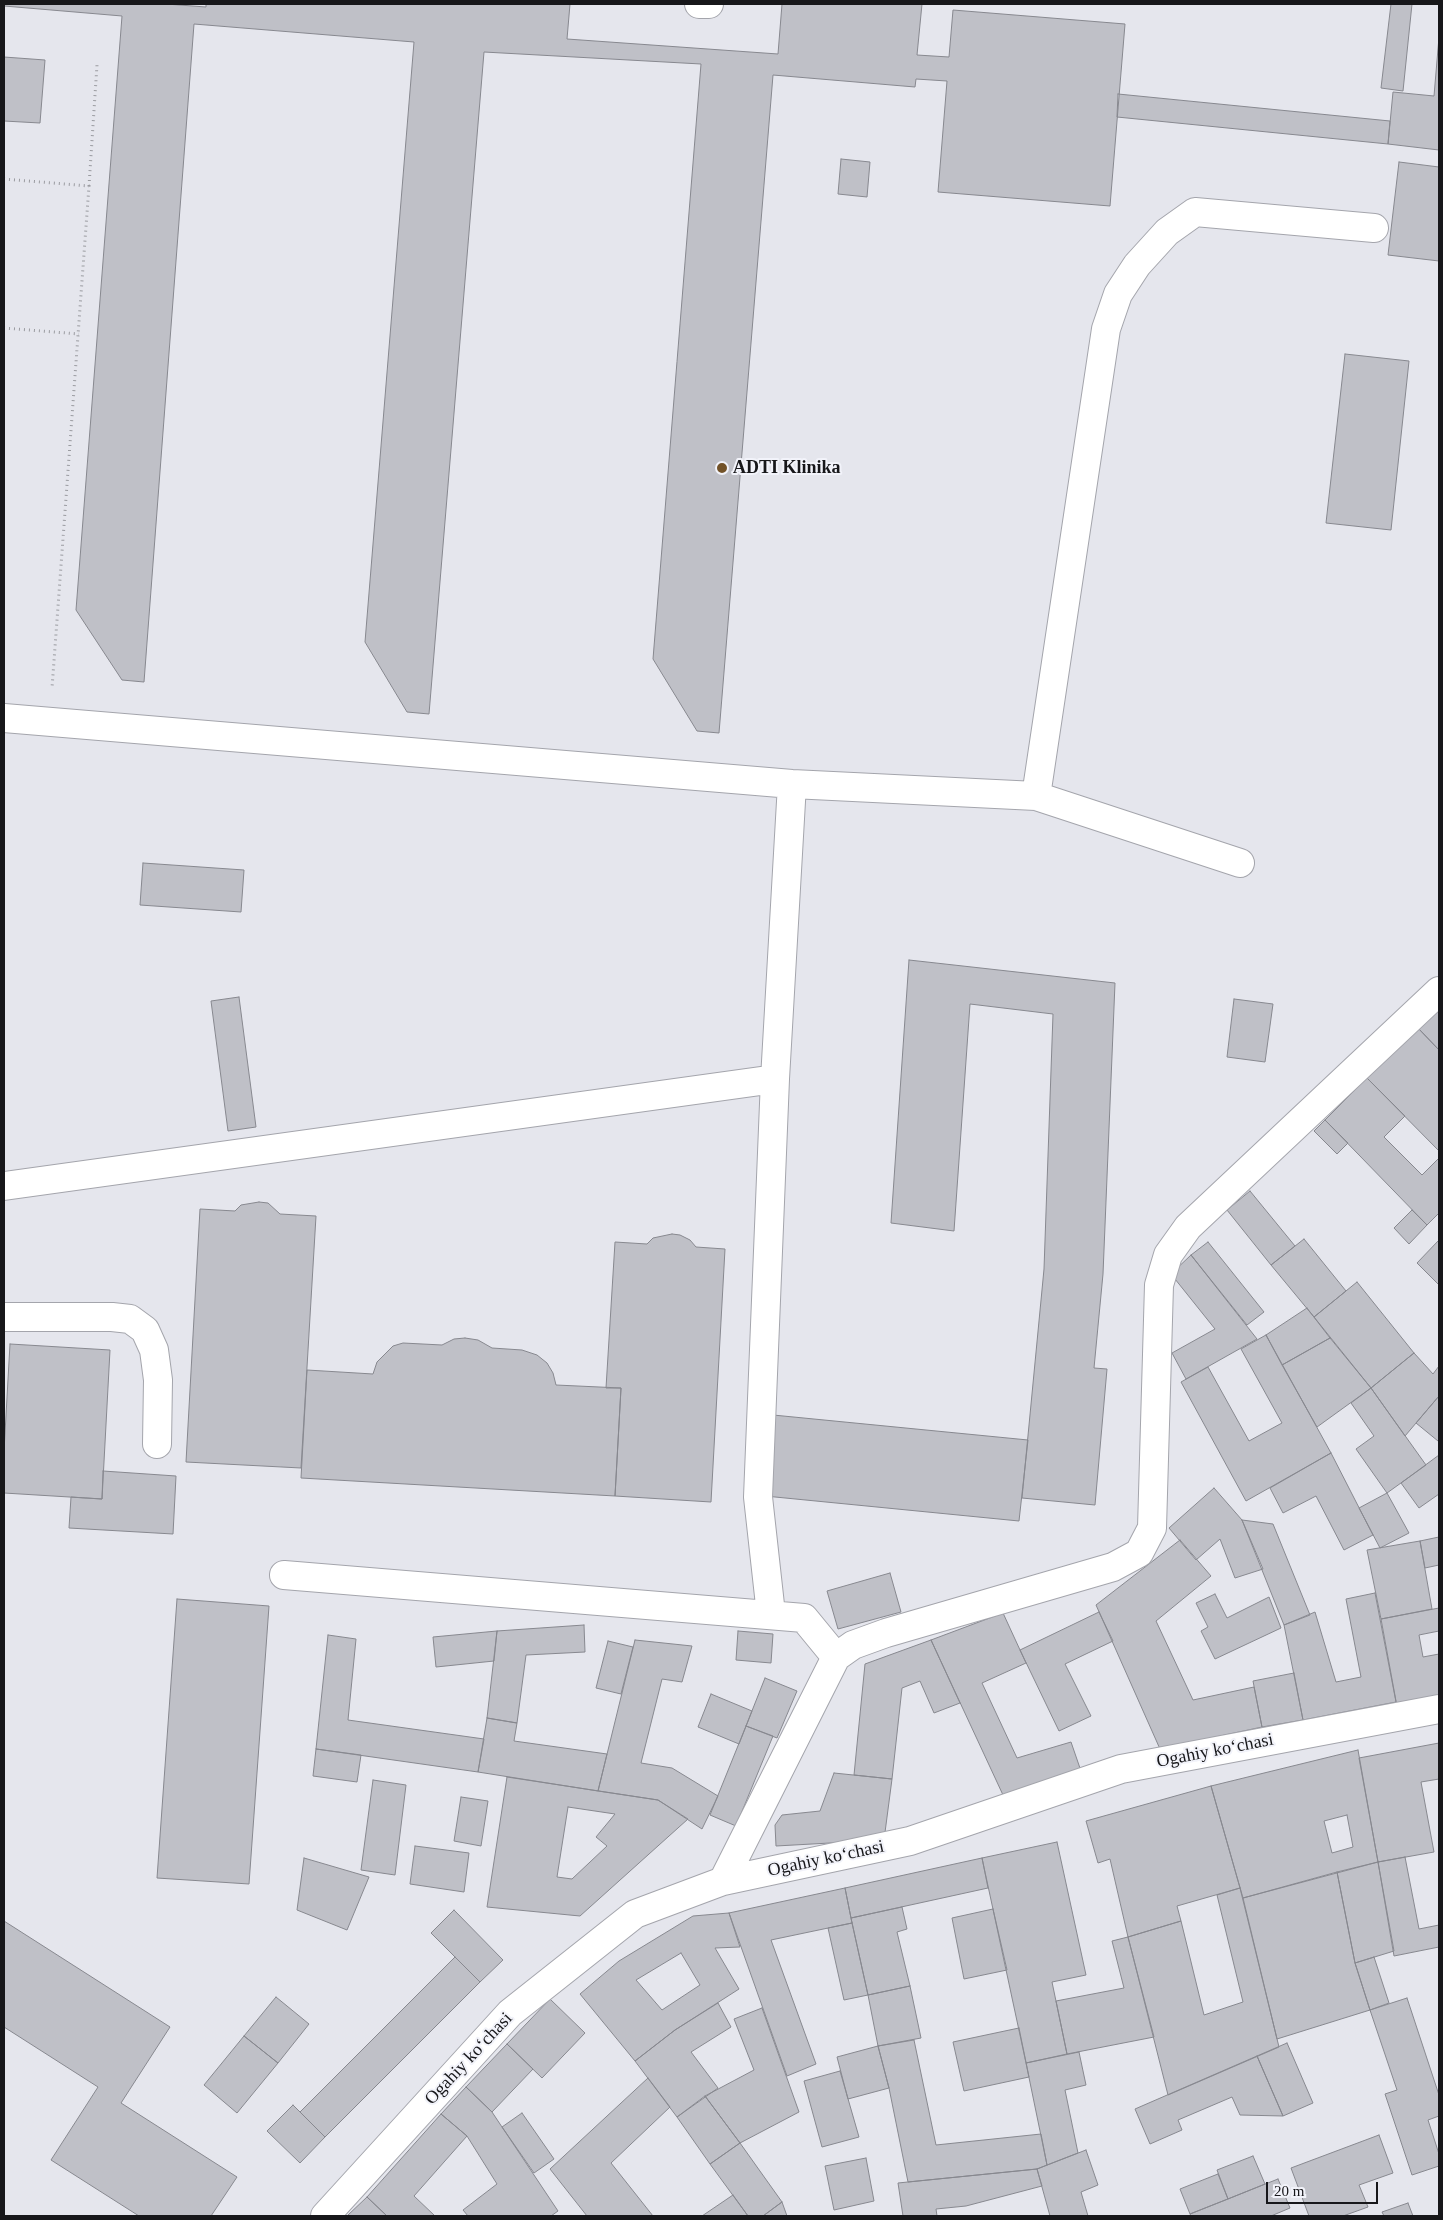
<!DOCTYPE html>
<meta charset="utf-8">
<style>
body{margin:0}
#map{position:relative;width:1443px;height:2220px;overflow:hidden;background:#e5e6ed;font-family:Georgia,serif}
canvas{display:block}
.frame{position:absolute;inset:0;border:5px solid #17171a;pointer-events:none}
.scale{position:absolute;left:1266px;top:2182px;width:112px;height:22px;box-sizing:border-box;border:2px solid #17171a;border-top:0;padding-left:6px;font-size:15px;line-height:18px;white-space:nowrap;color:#17171a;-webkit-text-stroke:4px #f2f3fa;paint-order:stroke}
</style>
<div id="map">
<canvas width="1443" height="2220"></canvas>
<div class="frame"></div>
<div class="scale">20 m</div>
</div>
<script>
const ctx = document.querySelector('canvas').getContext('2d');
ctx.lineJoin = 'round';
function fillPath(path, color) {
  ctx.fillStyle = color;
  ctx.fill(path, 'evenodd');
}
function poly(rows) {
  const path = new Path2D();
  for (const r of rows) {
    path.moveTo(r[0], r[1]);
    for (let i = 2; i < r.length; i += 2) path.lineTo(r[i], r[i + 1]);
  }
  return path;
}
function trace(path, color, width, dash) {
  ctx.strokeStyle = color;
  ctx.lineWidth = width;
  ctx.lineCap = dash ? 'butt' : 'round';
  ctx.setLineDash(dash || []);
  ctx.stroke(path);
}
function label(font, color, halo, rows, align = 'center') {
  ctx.font = font + ' Georgia,serif';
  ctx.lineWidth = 4;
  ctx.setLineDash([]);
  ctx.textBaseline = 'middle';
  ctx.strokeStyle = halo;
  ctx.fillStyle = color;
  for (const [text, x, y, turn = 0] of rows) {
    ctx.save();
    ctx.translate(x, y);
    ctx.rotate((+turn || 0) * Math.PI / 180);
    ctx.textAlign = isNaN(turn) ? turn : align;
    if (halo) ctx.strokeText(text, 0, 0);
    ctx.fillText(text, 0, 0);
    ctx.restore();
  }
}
const building = poly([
 [4,4,166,4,206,7,206,4,570,4,567,39,778,54,782,4,922,4,917,55,949,57,953,10,1125,24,1110,206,938,192,947,81,916,79,915,87,773,75,719,733,697,731,653,659,701,64,484,52,429,714,407,712,365,642,414,42,194,24,144,682,122,680,76,610,122,16,4,6,4,4],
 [1391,4,1412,4,1403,91,1381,88,1391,4],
 [1439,37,1439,150,1388,144,1393,92,1434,96,1439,37],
 [4,57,45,60,40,123,4,121,4,57],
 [1118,94,1390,121,1388,144,1117,117,1118,94],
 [841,159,870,162,867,197,838,194,841,159],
 [1399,162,1439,167,1439,261,1388,255,1399,162],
 [1345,354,1409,361,1391,530,1326,523,1345,354],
 [143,863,244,870,241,912,140,905,143,863],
 [909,960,1115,983,1103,1274,1094,1368,1107,1369,1095,1505,1022,1498,1044,1269,1053,1014,970,1004,954,1231,891,1223,909,960],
 [239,997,256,1127,228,1131,211,1001,239,997],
 [1234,999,1273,1004,1265,1062,1227,1057,1234,999],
 [1439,1007,1439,1050,1418,1028,1439,1007],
 [1418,1028,1439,1050,1439,1151,1367,1078,1418,1028],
 [1367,1078,1405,1116,1384,1137,1422,1175,1439,1158,1439,1213,1427,1225,1325,1120,1367,1078],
 [1325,1120,1348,1143,1337,1154,1314,1131,1325,1120],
 [1250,1191,1295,1246,1271,1265,1227,1210,1250,1191],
 [259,1202,268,1203,280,1214,316,1216,301,1468,186,1462,200,1209,235,1211,241,1205,259,1202],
 [1412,1210,1427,1225,1409,1244,1394,1228,1412,1210],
 [672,1234,680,1235,690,1240,696,1247,725,1249,711,1502,615,1496,621,1388,606,1388,615,1242,647,1244,653,1238,672,1234],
 [1304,1239,1346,1291,1314,1317,1271,1265,1304,1239],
 [1439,1240,1439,1285,1417,1263,1439,1240],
 [1208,1242,1264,1312,1247,1325,1191,1255,1208,1242],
 [1191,1255,1257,1339,1186,1379,1172,1353,1215,1329,1171,1274,1191,1255],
 [1357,1282,1414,1353,1371,1388,1314,1317,1357,1282],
 [1307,1308,1330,1338,1282,1365,1266,1335,1307,1308],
 [1266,1335,1331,1453,1246,1501,1181,1382,1208,1367,1249,1441,1282,1423,1241,1349,1266,1335],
 [465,1338,478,1340,492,1348,522,1350,537,1355,547,1363,553,1373,556,1385,621,1388,615,1496,301,1478,307,1370,373,1374,377,1362,393,1346,403,1343,442,1345,454,1339,465,1338],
 [1330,1338,1371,1388,1317,1427,1282,1365,1330,1338],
 [10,1344,110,1350,102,1499,4,1493,4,1451,10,1344],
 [1414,1353,1433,1374,1439,1366,1439,1396,1405,1436,1371,1388,1414,1353],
 [1371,1388,1426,1465,1387,1493,1356,1449,1374,1436,1351,1403,1371,1388],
 [1439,1396,1439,1440,1438,1441,1416,1423,1439,1396],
 [773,1415,1028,1440,1019,1521,765,1496,773,1415],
 [1331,1453,1373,1535,1344,1550,1316,1496,1283,1513,1270,1488,1331,1453],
 [1439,1455,1439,1494,1419,1508,1401,1483,1439,1455],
 [103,1471,176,1476,173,1534,69,1528,71,1497,102,1499,103,1471],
 [1214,1488,1242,1520,1263,1569,1235,1578,1220,1539,1196,1560,1169,1528,1214,1488],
 [1387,1493,1409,1533,1380,1548,1359,1508,1387,1493],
 [1242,1520,1273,1524,1310,1615,1284,1625,1242,1520],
 [1439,1537,1439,1565,1425,1568,1420,1541,1439,1537],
 [1180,1540,1211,1576,1156,1621,1193,1700,1254,1687,1262,1727,1160,1749,1096,1605,1180,1540],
 [1420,1541,1432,1609,1381,1619,1367,1550,1420,1541],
 [890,1573,901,1612,838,1629,827,1591,890,1573],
 [1375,1593,1396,1702,1303,1720,1284,1625,1315,1612,1336,1682,1361,1677,1346,1599,1375,1593],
 [1215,1594,1227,1618,1269,1597,1281,1628,1215,1659,1201,1631,1208,1627,1196,1603,1215,1594],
 [177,1599,269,1606,249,1884,157,1878,177,1599],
 [1439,1608,1439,1631,1419,1635,1423,1657,1439,1654,1439,1704,1398,1712,1381,1619,1439,1608],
 [1099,1612,1113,1641,1065,1664,1091,1716,1059,1731,1020,1650,1099,1612],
 [1003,1613,1026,1663,982,1683,1017,1758,1071,1742,1082,1774,1003,1795,931,1640,1003,1613],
 [584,1625,585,1652,526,1655,517,1723,487,1718,497,1631,584,1625],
 [497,1631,494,1661,436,1667,433,1637,497,1631],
 [738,1631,773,1634,771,1663,736,1660,738,1631],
 [328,1635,356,1639,348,1720,484,1739,478,1772,316,1749,328,1635],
 [635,1640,692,1646,682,1682,662,1679,641,1763,672,1768,718,1796,702,1829,658,1800,598,1791,635,1640],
 [931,1640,960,1703,934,1713,920,1681,902,1688,892,1779,854,1775,865,1664,931,1640],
 [608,1641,633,1647,621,1694,596,1688,608,1641],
 [1294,1673,1303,1720,1262,1727,1253,1681,1294,1673],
 [765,1678,797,1691,777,1738,746,1726,765,1678],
 [711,1694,752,1711,739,1744,698,1727,711,1694],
 [487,1718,517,1723,514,1741,607,1754,598,1791,478,1772,487,1718],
 [746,1726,773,1736,736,1826,710,1815,746,1726],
 [1439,1743,1439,1779,1421,1782,1434,1852,1378,1862,1359,1758,1439,1743],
 [316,1749,361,1755,357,1782,313,1776,316,1749],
 [1358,1750,1378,1862,1243,1898,1211,1786,1358,1750],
 [1347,1815,1353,1847,1332,1853,1324,1821,1347,1815],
 [834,1773,892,1779,884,1840,776,1846,775,1825,782,1815,820,1811,834,1773],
 [507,1777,658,1800,688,1819,580,1916,487,1907,507,1777],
 [568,1807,615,1814,596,1837,607,1846,572,1879,557,1877,568,1807],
 [373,1780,406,1785,395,1875,361,1870,373,1780],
 [1211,1786,1240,1888,1177,1906,1181,1921,1128,1937,1110,1859,1098,1863,1086,1821,1211,1786],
 [461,1797,488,1801,481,1846,454,1841,461,1797],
 [1057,1842,1086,1975,1052,1982,1067,2054,1026,2063,982,1858,1057,1842],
 [415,1846,469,1853,464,1892,410,1884,415,1846],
 [1405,1857,1419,1929,1439,1925,1439,1947,1394,1956,1378,1862,1405,1857],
 [304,1858,369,1877,347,1930,297,1910,304,1858],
 [982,1858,988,1888,851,1918,845,1888,982,1858],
 [1378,1862,1394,1951,1355,1963,1337,1872,1378,1862],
 [1337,1872,1355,1963,1370,2010,1277,2039,1243,1898,1337,1872],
 [845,1888,852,1923,771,1940,816,2064,787,2076,729,1913,845,1888],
 [1240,1888,1279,2047,1168,2095,1128,1937,1181,1921,1204,2015,1243,2002,1217,1895,1240,1888],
 [902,1907,907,1929,897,1932,910,1986,868,1995,851,1918,902,1907],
 [993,1909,1007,1970,964,1979,952,1918,993,1909],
 [454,1910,503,1960,480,1982,431,1933,454,1910],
 [729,1913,740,1947,715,1948,739,1989,675,2030,635,2061,580,1994,619,1961,693,1916,729,1913],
 [681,1953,700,1985,662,2010,636,1980,681,1953],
 [4,1921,170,2027,121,2103,237,2177,211,2216,139,2216,51,2160,98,2087,4,2027,4,1921],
 [852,1923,868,1995,844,2000,828,1928,852,1923],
 [1128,1937,1154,2037,1067,2054,1056,2001,1124,1988,1112,1941,1128,1937],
 [455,1957,480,1982,325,2137,300,2112,455,1957],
 [1374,1957,1389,2003,1370,2010,1355,1963,1374,1957],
 [910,1986,921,2038,878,2046,868,1995,910,1986],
 [276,1997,309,2024,278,2063,244,2036,276,1997],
 [1407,1998,1439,2095,1439,2116,1428,2120,1439,2154,1439,2166,1412,2175,1385,2094,1397,2090,1370,2010,1407,1998],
 [550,1999,585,2033,542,2078,507,2044,550,1999],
 [718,2003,731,2027,691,2052,718,2088,677,2117,635,2061,675,2030,718,2003],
 [762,2008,799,2112,740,2143,705,2096,754,2070,734,2019,762,2008],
 [1019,2028,1029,2077,964,2091,953,2042,1019,2028],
 [244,2036,278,2063,237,2113,204,2085,244,2036],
 [914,2040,936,2145,1041,2134,1047,2165,1037,2169,908,2182,889,2088,878,2046,914,2040],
 [1287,2043,1313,2103,1283,2116,1257,2056,1287,2043],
 [507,2044,533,2069,492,2112,466,2087,507,2044],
 [878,2046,889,2088,848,2099,837,2057,878,2046],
 [1079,2052,1086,2085,1065,2090,1078,2153,1047,2165,1026,2063,1079,2052],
 [1257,2056,1283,2116,1240,2115,1232,2097,1178,2120,1182,2130,1150,2144,1135,2109,1257,2056],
 [840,2071,859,2137,822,2147,804,2081,840,2071],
 [648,2078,670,2107,611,2163,653,2216,587,2216,550,2169,648,2078],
 [466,2087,492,2112,558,2211,551,2216,468,2216,463,2210,497,2184,467,2136,441,2114,466,2087],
 [705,2096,740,2143,710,2164,677,2117,705,2096],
 [293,2105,325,2137,300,2163,267,2131,293,2105],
 [522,2113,554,2159,534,2173,502,2127,522,2113],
 [441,2114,467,2136,414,2196,435,2216,387,2216,367,2197,441,2114],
 [1379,2135,1393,2173,1359,2185,1368,2207,1343,2216,1309,2216,1291,2168,1379,2135],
 [740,2143,782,2202,763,2216,748,2216,710,2164,740,2143],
 [1086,2150,1098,2185,1081,2192,1088,2216,1050,2216,1037,2169,1086,2150],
 [1253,2156,1265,2184,1228,2199,1217,2170,1253,2156],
 [866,2158,874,2201,834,2210,825,2166,866,2158],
 [1037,2169,1042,2186,966,2206,936,2209,937,2216,903,2216,898,2183,1037,2169],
 [1218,2174,1228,2199,1190,2214,1180,2189,1218,2174],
 [1278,2179,1290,2208,1271,2216,1191,2216,1190,2214,1278,2179],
 [733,2195,748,2216,702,2216,733,2195],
 [367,2197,387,2216,347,2216,367,2197],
 [782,2202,787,2216,763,2216,782,2202],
 [1408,2203,1413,2216,1384,2216,1382,2212,1408,2203]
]);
fillPath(building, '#bfc0c7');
trace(building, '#87888f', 1);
const minor = poly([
 [699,4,709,4],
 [4,718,792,784,1036,796,1240,863],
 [1036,796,1106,329,1118,294,1137,265,1167,232,1195,212,1374,228],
 [4,1186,775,1079],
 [4,1317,112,1317,130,1319,145,1330,154,1350,158,1380,157,1444],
 [284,1575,804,1618,836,1657],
 [771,1614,758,1497,775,1079,792,784],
 [723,1881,836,1657,853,1645,886,1633,1113,1567,1139,1553,1152,1528,1159,1285,1168,1255,1188,1227,1439,991],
 [325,2216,510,2013,635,1914,723,1881,910,1841,1121,1769,1439,1709]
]);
trace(minor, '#a4a5ac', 30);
trace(poly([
 [4,179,89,186,52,688],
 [89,186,97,65],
 [4,328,79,334]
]), '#9a9ba0', 3, [1, 4]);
trace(minor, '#fff', 28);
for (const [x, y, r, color] of [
 [722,468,6,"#725228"]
]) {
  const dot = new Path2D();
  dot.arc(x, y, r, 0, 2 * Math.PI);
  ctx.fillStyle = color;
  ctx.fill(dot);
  trace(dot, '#f2f3fa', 2);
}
label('bold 18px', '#17171a', '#f2f3fa', [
 ["ADTI Klinika",733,468]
], 'left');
label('18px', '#17171a', '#f2f3fa', [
 ["Ogahiy koʻchasi",1215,1751,-11],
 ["Ogahiy koʻchasi",826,1859,-12],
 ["Ogahiy koʻchasi",469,2059,-47]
]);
</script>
